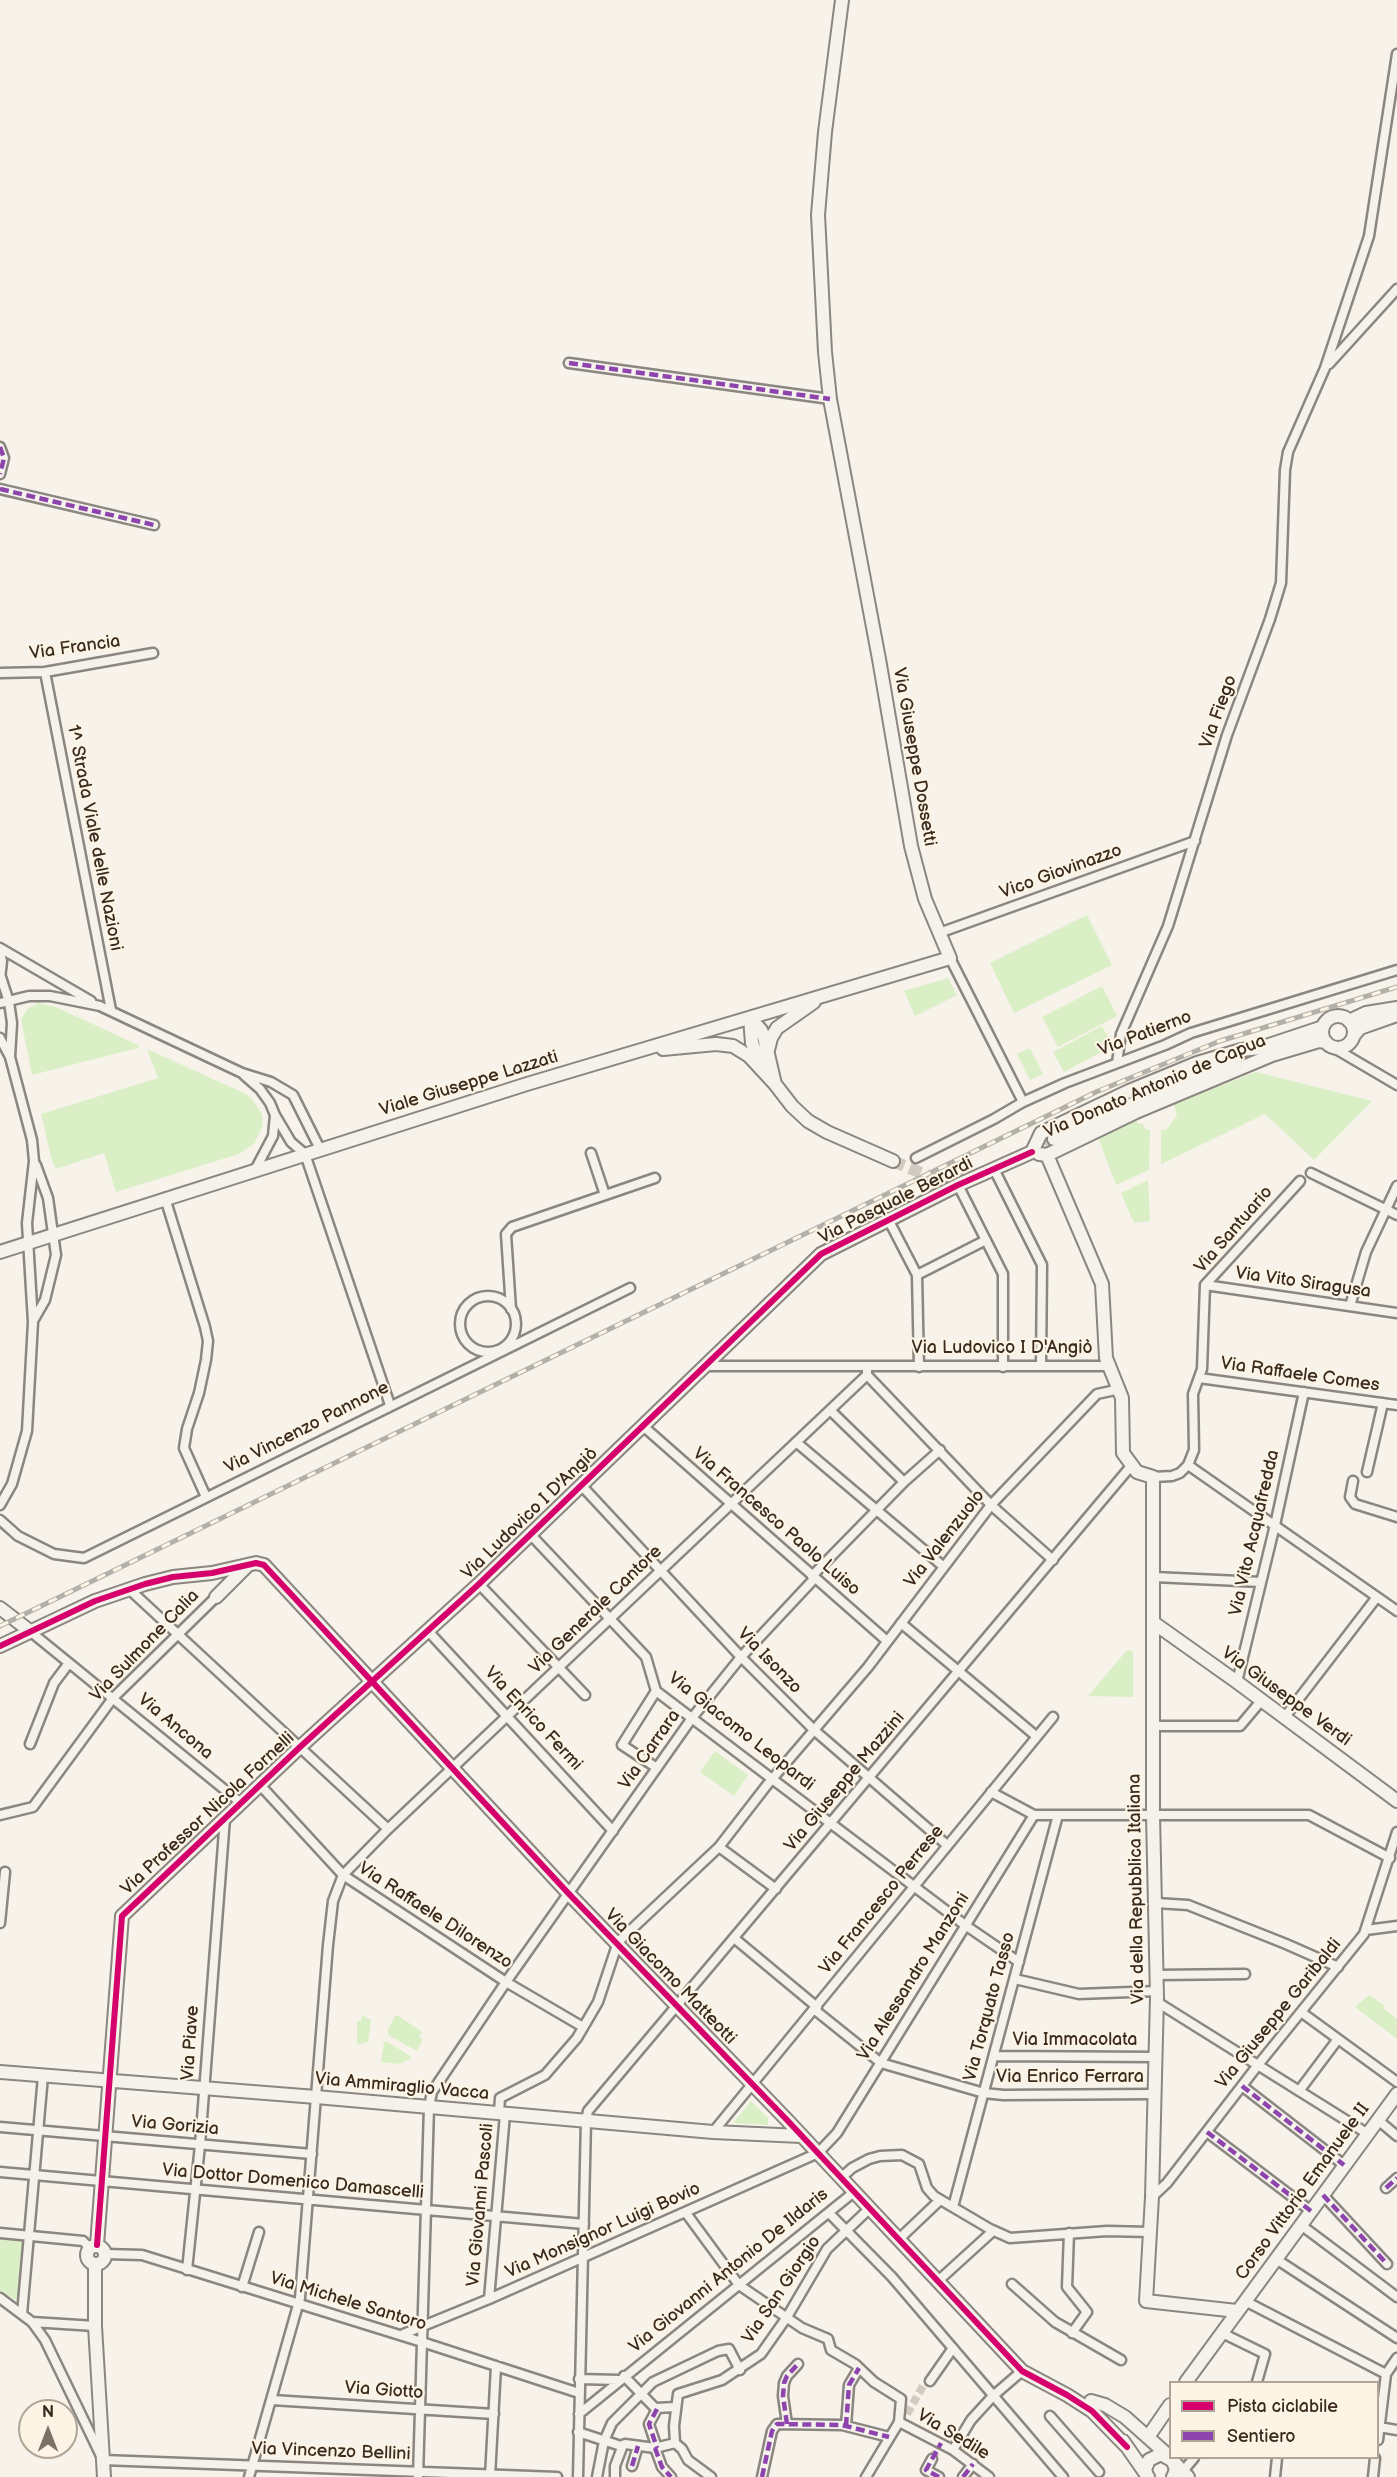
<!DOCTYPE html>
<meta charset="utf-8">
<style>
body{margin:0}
#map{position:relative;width:1397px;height:2477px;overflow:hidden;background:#f7f3ea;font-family:"Balsamiq Sans",sans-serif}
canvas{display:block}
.legend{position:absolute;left:1169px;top:2381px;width:210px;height:78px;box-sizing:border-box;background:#fcf5e5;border:2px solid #afa495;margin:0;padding:8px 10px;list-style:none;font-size:18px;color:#3b2a1e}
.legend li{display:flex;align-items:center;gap:12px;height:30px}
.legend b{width:30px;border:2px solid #afa495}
.north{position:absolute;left:18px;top:2399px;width:60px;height:60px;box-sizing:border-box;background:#fcf5e5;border:2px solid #afa495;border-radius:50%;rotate:0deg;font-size:16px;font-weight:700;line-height:24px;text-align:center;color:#3b2a1e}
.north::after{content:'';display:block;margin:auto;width:21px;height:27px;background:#7d7065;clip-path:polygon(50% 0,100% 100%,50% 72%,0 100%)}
</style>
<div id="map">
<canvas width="1397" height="2477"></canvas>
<ul class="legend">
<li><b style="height:8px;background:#d6006c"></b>Pista ciclabile</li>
<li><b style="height:8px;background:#8e44ad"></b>Sentiero</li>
</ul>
<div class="north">N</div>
</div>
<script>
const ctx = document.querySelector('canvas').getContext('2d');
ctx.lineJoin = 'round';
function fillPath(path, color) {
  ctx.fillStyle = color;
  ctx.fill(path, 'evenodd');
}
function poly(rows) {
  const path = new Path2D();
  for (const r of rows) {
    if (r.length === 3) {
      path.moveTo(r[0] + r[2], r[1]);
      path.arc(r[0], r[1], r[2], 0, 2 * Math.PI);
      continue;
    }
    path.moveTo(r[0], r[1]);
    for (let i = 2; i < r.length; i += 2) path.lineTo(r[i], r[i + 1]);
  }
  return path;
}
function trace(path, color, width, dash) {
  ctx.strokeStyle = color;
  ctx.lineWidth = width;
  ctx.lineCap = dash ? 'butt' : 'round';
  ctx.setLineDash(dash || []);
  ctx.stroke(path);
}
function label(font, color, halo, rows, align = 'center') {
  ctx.font = font + ' "Balsamiq Sans",sans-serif';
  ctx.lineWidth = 4.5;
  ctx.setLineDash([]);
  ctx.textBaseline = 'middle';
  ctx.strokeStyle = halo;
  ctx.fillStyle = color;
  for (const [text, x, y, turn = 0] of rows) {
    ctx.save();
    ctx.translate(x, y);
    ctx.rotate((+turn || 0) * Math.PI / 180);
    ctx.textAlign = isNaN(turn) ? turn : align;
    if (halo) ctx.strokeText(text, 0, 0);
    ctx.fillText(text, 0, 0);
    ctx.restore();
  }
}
fillPath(poly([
 [1087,915,1112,965,1014,1013,990,963],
 [948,978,957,995,915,1016,904,991],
 [1102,986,1117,1016,1058,1047,1042,1017],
 [38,1003,56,1007,138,1045,138,1048,32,1075,21,1020,27,1009],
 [1102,1026,1113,1046,1064,1072,1053,1052],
 [1030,1048,1043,1074,1030,1080,1017,1054],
 [147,1049,246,1094,253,1100,262,1114,263,1125,254,1144,239,1154,116,1192,104,1153,56,1169,52,1161,41,1114,158,1078],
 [1256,1072,1372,1101,1314,1160,1265,1114,1161,1164,1161,1130,1167,1129,1177,1115,1174,1104],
 [1135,1119,1138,1123,1143,1124,1145,1129,1150,1130,1149,1170,1116,1185,1098,1137],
 [1148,1180,1150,1221,1134,1223,1121,1193],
 [1127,1650,1133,1651,1133,1697,1088,1696],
 [715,1751,748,1775,734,1796,700,1772],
 [1369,1995,1385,2006,1383,2008,1397,2019,1397,2039,1355,2007],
 [362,2015,371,2020,368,2042,357,2045,357,2021,361,2021],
 [395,2016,399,2016,422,2032,419,2037,423,2039,417,2051,388,2035,388,2029],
 [386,2041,410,2056,410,2059,399,2064,381,2062,384,2043],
 [751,2101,768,2118,768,2125,733,2123],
 [0,2238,23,2240,18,2301,0,2291]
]), '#daefc6');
trace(poly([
 [907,2414,923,2386,930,2381],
 [932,2459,940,2445]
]), '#d1cbc1', 8, [8, 4]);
trace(poly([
 [1028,1151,1054,1139],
 [893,1161,933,1178,946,1180,971,1176]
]), '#d1cbc1', 12, [12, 6]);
const street = poly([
 [569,363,830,399],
 [1329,364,1397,289],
 [0,447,4,458,0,474],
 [0,489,154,525],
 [45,672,111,1010],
 [0,673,45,672,153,653],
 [939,933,1195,841],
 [0,948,91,1001],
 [0,953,2,961,0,979],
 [950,958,1023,1102],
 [0,1003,29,996,50,996,100,1006,242,1073,271,1082,293,1095,320,1149],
 [0,1038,10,1057],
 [1334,1048,1397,1085],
 [1117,1063,1121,1034,1168,926,1227,735,1270,619,1281,583,1285,470,1288,452,1325,368,1369,236,1397,54],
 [244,1075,260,1089,270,1103,275,1115,273,1136,255,1170],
 [275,1115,291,1142,305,1154,390,1405],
 [591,1153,605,1195],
 [916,1158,994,1119,1023,1102,1065,1083,1165,1045,1191,1033,1397,970],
 [994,1169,1042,1265,1041,1366],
 [1311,1173,1397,1215],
 [958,1185,1003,1274,1003,1367],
 [165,1198,205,1327,208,1341,206,1360,199,1393,187,1429,184,1448,206,1497],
 [888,1219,917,1275,919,1367],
 [917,1275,986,1240],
 [1205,1285,1397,1313],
 [488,1324,28],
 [1350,1306,1366,1252,1397,1186],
 [511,1309,506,1234,512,1227,655,1178],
 [33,1321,45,1300,56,1255,48,1198,36,1165],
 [705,1366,1108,1366],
 [867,1375,991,1505,1053,1560],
 [1199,1378,1397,1405],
 [830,1410,904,1482],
 [643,1426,887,1641],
 [796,1442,944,1567],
 [1188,1465,1397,1611],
 [1367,1472,1383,1403],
 [1153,1477,1172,1476,1180,1473,1188,1465,1194,1450,1193,1394,1202,1369,1205,1285,1300,1181],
 [1353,1481,1350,1497,1355,1504,1397,1517],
 [581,1485,741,1657,814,1730,947,1845],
 [0,1505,12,1484,27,1431,33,1322,27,1223,34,1161,32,1140,10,1057,12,1023,9,1002,1,977],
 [0,1520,18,1536,54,1554,84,1558,630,1288],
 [531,1535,646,1657,656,1691,965,1925,1019,1962],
 [812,1576,904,1482,940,1450],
 [1154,1577,1261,1582],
 [479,1584,585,1695],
 [129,1589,388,1829],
 [901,1623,1036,1736],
 [428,1631,613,1831],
 [31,1632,241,1803],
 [1237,1682,1275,1525,1304,1392],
 [656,1691,622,1745,657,1768],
 [1284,1718,1377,1597],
 [1154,1726,1240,1726,1261,1701],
 [30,1744,54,1683,69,1663],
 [261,1786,343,1875,506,1982,583,2027],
 [991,1792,1034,1815,1309,1815,1390,1858],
 [0,1815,33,1807,113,1698,216,1597],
 [719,1847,776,1889],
 [1156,1903,1188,1905,1286,1944,1338,1967],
 [0,1923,5,1872],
 [1366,1930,1397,1926],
 [734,1938,817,2007],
 [1157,1975,1245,1974],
 [1015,1979,1079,1994,1157,1991],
 [1157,2002,1368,2134],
 [815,2010,881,2063,984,2093,1003,2095,1155,2094],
 [1301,2012,1397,2082],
 [994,2056,1156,2057],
 [1242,2086,1344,2165],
 [1299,2091,1338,2039],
 [499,2113,500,2098,545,2075,577,2038,598,2002,618,1942,719,1847,767,1785,868,1667,991,1505,1097,1394,1120,1389],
 [1378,2120,1397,2136],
 [0,2127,312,2154],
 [713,2132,1053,1717],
 [1207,2132,1311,2211],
 [0,2172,584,2224],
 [841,2178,852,2168,869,2159,880,2156,902,2155,919,2164,927,2188,934,2196,990,2229,1010,2238,1107,2231,1150,2232],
 [1386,2188,1397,2178],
 [1323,2195,1387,2264],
 [1152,2197,1167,2183,1258,2065,1364,1934,1397,1832],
 [953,2207,1058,1815],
 [686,2213,739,2285,802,2328,828,2339,831,2350,855,2364,874,2382,901,2399,899,2422,866,2477],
 [829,2213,892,2277,1063,2477],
 [1301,2225,1397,2297],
 [0,2233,83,2241,90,2248],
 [1069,2233,1067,2287,1087,2312,1072,2333],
 [899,2239,940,2200],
 [106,2254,142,2255,422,2342,579,2393],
 [1276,2259,1397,2338],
 [187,2270,200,2145,225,1818],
 [938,2281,993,2231],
 [1012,2284,1055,2322,1121,2360],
 [242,2287,259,2232],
 [0,2298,32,2322,45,2340,103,2460,557,2477],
 [489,2299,505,2114],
 [1245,2301,1386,2374],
 [22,2314,43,2076],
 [32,2322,95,2326],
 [1222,2333,1265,2354,1257,2382],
 [401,2335,489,2299,818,2153,837,2133,1034,1815],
 [624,2376,655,2408,676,2407],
 [579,2379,619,2380],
 [930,2381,953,2348],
 [272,2400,494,2414],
 [657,2409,649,2424,657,2448],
 [579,2414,854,2192],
 [1050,2416,1099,2472],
 [899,2422,953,2450,989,2477],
 [787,2424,783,2396,784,2383,787,2376,798,2364],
 [846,2426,849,2385,859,2368],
 [1379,2427,1397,2430],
 [578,2432,621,2446,625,2444,655,2448,675,2443],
 [1378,2440,1386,2374,1397,2358],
 [675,2443,674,2426,678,2394,722,2380,761,2354,787,2317,827,2249,870,2208],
 [675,2443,682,2449,688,2460,711,2477],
 [655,2448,662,2467,671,2477],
 [953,2450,971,2420,993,2396,1022,2371],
 [932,2459,926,2470,939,2477],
 [632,2466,638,2446],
 [1183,2471,1194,2458],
 [249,2477,300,2298,328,1945,333,1901,343,1875,388,1829,867,1375,867,1367],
 [418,2477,429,2107,432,2092,506,1982,692,1718,741,1657,814,1579],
 [490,2477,496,2366],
 [578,2477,586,2120,588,2111,1131,1466],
 [597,2477,604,2441,612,2423,653,2382,718,2351,729,2349,740,2370],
 [615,2477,615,2466,623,2445],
 [762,2477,772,2431,777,2424,842,2425,889,2437],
 [963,2477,973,2464],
 [1275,2477,1277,2458],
 [1373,2477,1375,2458]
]);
const secondary = poly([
 [1338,1032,16],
 [750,1018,761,1030,764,1037,775,1084,792,1106,808,1121,827,1132,893,1161],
 [750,1018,752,1043,761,1064],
 [1349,1021,1366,1013,1397,1008],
 [1354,1035,1360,1028,1397,1015],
 [663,1049,716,1044,733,1046,749,1056,775,1084],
 [768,1050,771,1038,777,1028,814,1002],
 [1054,1139,1236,1058],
 [1032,1152,1041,1133,1129,1091,1197,1063,1241,1050,1260,1048,1323,1027],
 [1039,1154,1047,1155,1136,1112,1272,1055,1319,1041,1326,1042],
 [1047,1155,1102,1284,1106,1358,1122,1398,1123,1453,1137,1472,1153,1477,1153,1815,1157,1997,1152,2197,1146,2301,1237,2311],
 [0,1252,527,1084,950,958,925,899,911,846,879,659,830,399,825,352,818,215,825,132,842,0],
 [216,1597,247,1566],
 [0,1608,31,1632],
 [1154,1623,1237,1682,1397,1801],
 [0,1646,95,1601,145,1584,173,1577,212,1573,256,1563,264,1565,569,1894,787,2120,1022,2371,1067,2395,1092,2411,1127,2447],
 [0,2072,316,2097,713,2132,801,2136],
 [97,2245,122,1916,300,1747,479,1584,821,1254,958,1185,1032,1152],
 [96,2255,9],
 [95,2264,95,2326,104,2477],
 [1186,2382,1397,2094],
 [1091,2401,1105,2405,1125,2417,1170,2457],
 [1148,2437,1170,2405],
 [1123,2441,1148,2477],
 [1173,2461,1188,2477],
 [1147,2476,1145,2469,1149,2460,1161,2454,1173,2461,1176,2470,1173,2477]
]);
trace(street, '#8b867f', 13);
trace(secondary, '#8b867f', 16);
trace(street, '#f5f2ec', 8);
trace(secondary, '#f5f2ec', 12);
const rail = poly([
 [0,1626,1096,1092,1220,1041,1397,987]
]);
trace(rail, '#b3afa9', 5);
trace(rail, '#fcf5e5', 3, [9]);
trace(poly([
 [569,363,830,399],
 [0,447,4,458,0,474],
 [0,489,154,525],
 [1242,2086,1344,2165],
 [1207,2132,1311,2211],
 [1386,2188,1397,2178],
 [1323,2195,1387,2264],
 [657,2409,649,2424,657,2448],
 [787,2424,783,2396,784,2383,787,2376,798,2364],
 [846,2426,849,2385,859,2368],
 [655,2448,662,2467,671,2477],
 [632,2466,638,2446],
 [762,2477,772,2431,777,2424,842,2425,889,2437],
 [939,2477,926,2470,941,2443],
 [963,2477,973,2464]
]), '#8e44ad', 4.5, [9, 4.5]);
trace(poly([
 [0,1646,95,1601,145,1584,173,1577,212,1573,256,1563,264,1565,569,1894,787,2120,1022,2371,1067,2395,1092,2411,1127,2447],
 [97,2245,122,1916,300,1747,479,1584,821,1254,958,1185,1032,1152]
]), '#d6006c', 6);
label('18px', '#3b2a1e', '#fcf5e5', [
 ["Via Francia",75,648,-8],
 ["Via Fiego",1219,712,-70],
 ["Via Giuseppe Dossetti",914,757,80],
 ["1^ Strada Viale delle Nazioni",94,838,79],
 ["Vico Giovinazzo",1061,872,-20],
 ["Via Patierno",1145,1034,-21],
 ["Viale Giuseppe Lazzati",469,1084,-17],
 ["Via Donato Antonio de Capua",1155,1087,-23],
 ["Via Pasquale Berardi",896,1201,-27],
 ["Via Santuario",1234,1230,-49],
 ["Via Vito Siragusa",1303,1283,8],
 ["Via Ludovico I D'Angiò",1002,1348],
 ["Via Raffaele Comes",1300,1375,8],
 ["Via Vincenzo Pannone",307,1428,-27],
 ["Via Ludovico I D'Angiò",530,1514,-44],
 ["Via Francesco Paolo Luiso",776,1522,41],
 ["Via Vito Acquafredda",1255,1533,-77],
 ["Via Valenzuolo",945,1539,-52],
 ["Via Generale Cantore",596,1610,-44],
 ["Via Sulmone Calia",145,1646,-46],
 ["Via Isonzo",769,1661,46],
 ["Via Giuseppe Verdi",1286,1697,36],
 ["Via Enrico Fermi",533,1719,47],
 ["Via Ancona",175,1727,40],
 ["Via Giacomo Leopardi",741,1732,38],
 ["Via Carrara",650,1750,-55],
 ["Via Giuseppe Mazzini",845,1782,-50],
 ["Via Professor Nicola Fornelli",208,1814,-43],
 ["Via della Repubblica Italiana",1137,1889,-91],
 ["Via Francesco Perrese",882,1900,-51],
 ["Via Raffaele Dilorenzo",435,1916,33],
 ["Via Giacomo Matteotti",670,1977,46],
 ["Via Alessandro Manzoni",914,1977,-58],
 ["Via Torquato Tasso",990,2007,-75],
 ["Via Giuseppe Garibaldi",1279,2014,-51],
 ["Via Immacolata",1075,2040],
 ["Via Piave",191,2043,-86],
 ["Via Enrico Ferrara",1070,2077],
 ["Via Ammiraglio Vacca",402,2087,5],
 ["Via Gorizia",175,2126,5],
 ["Via Dottor Domenico Damascelli",293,2182,5],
 ["Corso Vittorio Emanuele II",1303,2192,-54],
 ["Via Giovanni Pascoli",481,2205,-85],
 ["Via Monsignor Luigi Bovio",603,2231,-24],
 ["Via Giovanni Antonio De Ildaris",729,2271,-39],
 ["Via San Giorgio",782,2290,-56],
 ["Via Michele Santoro",348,2302,17],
 ["Via Giotto",384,2391,4],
 ["Via Sedile",953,2435,31],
 ["Via Vincenzo Bellini",331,2452,2]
]);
</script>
